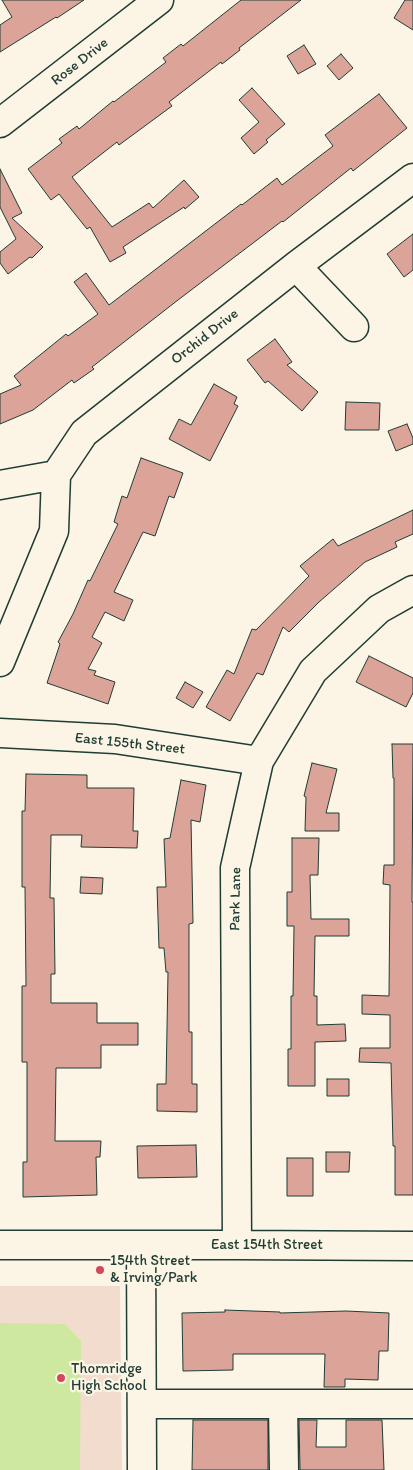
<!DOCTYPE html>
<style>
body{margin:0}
canvas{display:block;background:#fcf5e5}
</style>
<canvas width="413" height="1470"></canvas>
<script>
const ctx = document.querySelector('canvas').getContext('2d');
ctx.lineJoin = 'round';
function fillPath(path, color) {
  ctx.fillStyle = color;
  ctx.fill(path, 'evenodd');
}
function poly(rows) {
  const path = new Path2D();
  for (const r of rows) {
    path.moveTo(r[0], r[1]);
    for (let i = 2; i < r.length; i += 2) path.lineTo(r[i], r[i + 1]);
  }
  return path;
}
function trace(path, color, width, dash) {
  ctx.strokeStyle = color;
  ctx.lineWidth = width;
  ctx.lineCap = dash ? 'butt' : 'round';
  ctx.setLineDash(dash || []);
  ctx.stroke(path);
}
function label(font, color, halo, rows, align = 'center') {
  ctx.font = font + ' Itim,sans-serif';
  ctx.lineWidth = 4.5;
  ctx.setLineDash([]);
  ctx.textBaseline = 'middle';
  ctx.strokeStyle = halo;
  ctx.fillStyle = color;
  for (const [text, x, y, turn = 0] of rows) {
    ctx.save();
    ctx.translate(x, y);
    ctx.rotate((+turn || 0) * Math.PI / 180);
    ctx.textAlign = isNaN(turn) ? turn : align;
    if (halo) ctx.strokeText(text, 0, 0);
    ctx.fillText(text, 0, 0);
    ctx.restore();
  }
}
fillPath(poly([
 [0,1286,120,1286,122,1470,0,1470]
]), '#f2dcce');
fillPath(poly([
 [0,1323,65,1324,81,1341,80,1470,0,1470]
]), '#cee99f');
const building = poly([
 [2,0,84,0,57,18,56,17,0,52,0,25,12,17,2,0],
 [241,0,301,0,239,48,240,50,222,64,221,62,169,102,172,106,119,145,117,142,72,177,112,227,149,203,153,208,184,180,199,197,185,209,184,207,123,247,126,253,110,262,90,227,87,229,59,194,51,200,28,169,62,143,59,139,77,126,79,129,113,101,114,102,166,62,163,58,181,44,183,46,241,0],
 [405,0,413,0,413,30,394,18,405,0],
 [304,45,316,64,298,74,287,56,304,45],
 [341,54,353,68,339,80,327,66,341,54],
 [252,88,285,124,266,140,268,142,254,154,241,138,259,122,239,100,252,88],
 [379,94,407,128,353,171,351,168,283,222,282,221,178,300,92,367,94,369,74,383,72,380,33,410,0,424,0,394,21,385,14,376,66,334,68,336,98,314,74,282,86,273,109,305,241,204,242,205,277,178,282,185,333,146,325,135,379,94],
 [0,169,22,213,12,218,43,247,32,258,30,257,8,274,0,263,0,252,16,239,0,207,0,169],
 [413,234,413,270,404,277,387,254,413,234],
 [275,339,292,362,287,365,318,392,302,411,268,381,265,383,247,360,275,339],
 [214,384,237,397,234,404,238,406,210,461,169,439,179,419,191,425,214,384],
 [346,402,380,403,379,430,345,430,346,402],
 [407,424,413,438,413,444,396,451,388,431,407,424],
 [141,458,183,473,174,498,169,496,155,536,143,532,114,592,133,600,124,621,105,612,92,637,102,643,88,669,96,671,94,675,115,682,108,704,47,683,60,644,58,642,73,614,88,580,90,581,118,524,114,522,122,496,127,498,141,458],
 [413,510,413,534,395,542,397,547,365,562,319,602,289,632,283,627,263,675,257,673,230,721,206,707,227,670,234,674,252,629,256,630,309,576,300,566,333,539,338,546,413,510],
 [369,656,413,678,413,693,406,707,356,682,369,656],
 [185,682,203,692,193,708,176,698,185,682],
 [392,744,413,744,412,902,413,902,413,1195,395,1195,395,1146,393,1146,391,1063,359,1062,360,1048,390,1048,390,1015,362,1014,362,995,389,996,390,885,383,884,384,865,394,865,394,778,393,778,392,744],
 [312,763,337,769,326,813,339,813,339,831,305,831,306,797,304,796,312,763],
 [26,774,87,775,87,788,134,788,133,831,138,831,137,848,81,847,82,835,51,835,50,898,54,898,55,974,51,974,51,1003,97,1003,97,1023,138,1023,138,1045,101,1045,101,1068,56,1068,55,1141,101,1141,100,1157,96,1157,97,1195,23,1197,23,1162,27,1162,27,1062,22,1062,22,986,26,986,25,887,22,887,22,811,25,811,26,774],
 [181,780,206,785,200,822,191,820,193,923,189,924,189,1032,192,1032,192,1084,197,1084,197,1112,157,1111,157,1084,166,1084,168,972,166,972,164,948,159,948,157,887,166,887,164,839,170,838,181,780],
 [292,838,319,838,318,875,310,875,311,919,349,919,349,936,315,936,314,996,317,996,317,1025,345,1024,346,1041,315,1042,315,1086,288,1086,288,1049,291,1049,291,996,293,996,294,926,287,926,287,892,292,892,292,838],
 [81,877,103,878,102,894,80,893,81,877],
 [327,1079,349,1079,349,1096,327,1096,327,1079],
 [196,1145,197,1177,138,1178,137,1146,196,1145],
 [326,1152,350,1152,349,1172,326,1172,326,1152],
 [287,1158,313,1158,313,1196,287,1196,287,1158],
 [225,1310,280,1312,280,1313,346,1311,389,1313,388,1351,379,1351,378,1380,345,1379,345,1387,324,1387,325,1354,233,1354,233,1370,183,1371,182,1313,225,1312,225,1310],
 [193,1420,268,1420,268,1470,192,1470,193,1420],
 [299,1420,317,1420,316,1447,346,1447,346,1420,382,1420,384,1470,300,1470,299,1420]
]);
fillPath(building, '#dca399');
trace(building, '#1f3d34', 1);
const minor = poly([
 [0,123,159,0],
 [296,266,354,327],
 [0,485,56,475,84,433,296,266,413,178],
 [0,662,54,531,56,475],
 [0,733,115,739,259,761],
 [0,1245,237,1245,413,1246],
 [141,1245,142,1470],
 [237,1245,235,868,259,761,313,671,379,609,413,590],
 [142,1404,413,1404],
 [283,1404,284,1470]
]);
trace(minor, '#1f3d34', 31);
trace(minor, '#fcf5e5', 28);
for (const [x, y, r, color] of [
 [100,1270,5,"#d1495b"],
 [61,1378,5,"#d1495b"]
]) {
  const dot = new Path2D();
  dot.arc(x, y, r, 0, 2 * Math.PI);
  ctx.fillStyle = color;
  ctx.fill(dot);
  trace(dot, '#fcf5e5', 2);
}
label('15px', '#1f3d34', '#fcf5e5', [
 ["Rose Drive",80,62,-38],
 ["Orchid Drive",205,337,-38],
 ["East 155th Street",130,744,6],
 ["Park Lane",236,899,-89],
 ["East 154th Street",267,1245]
]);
label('15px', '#1f3d34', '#fcf5e5', [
 ["154th Street",110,1261],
 ["& Irving/Park",110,1278],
 ["Thornridge",71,1369],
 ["High School",71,1386]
], 'left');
</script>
